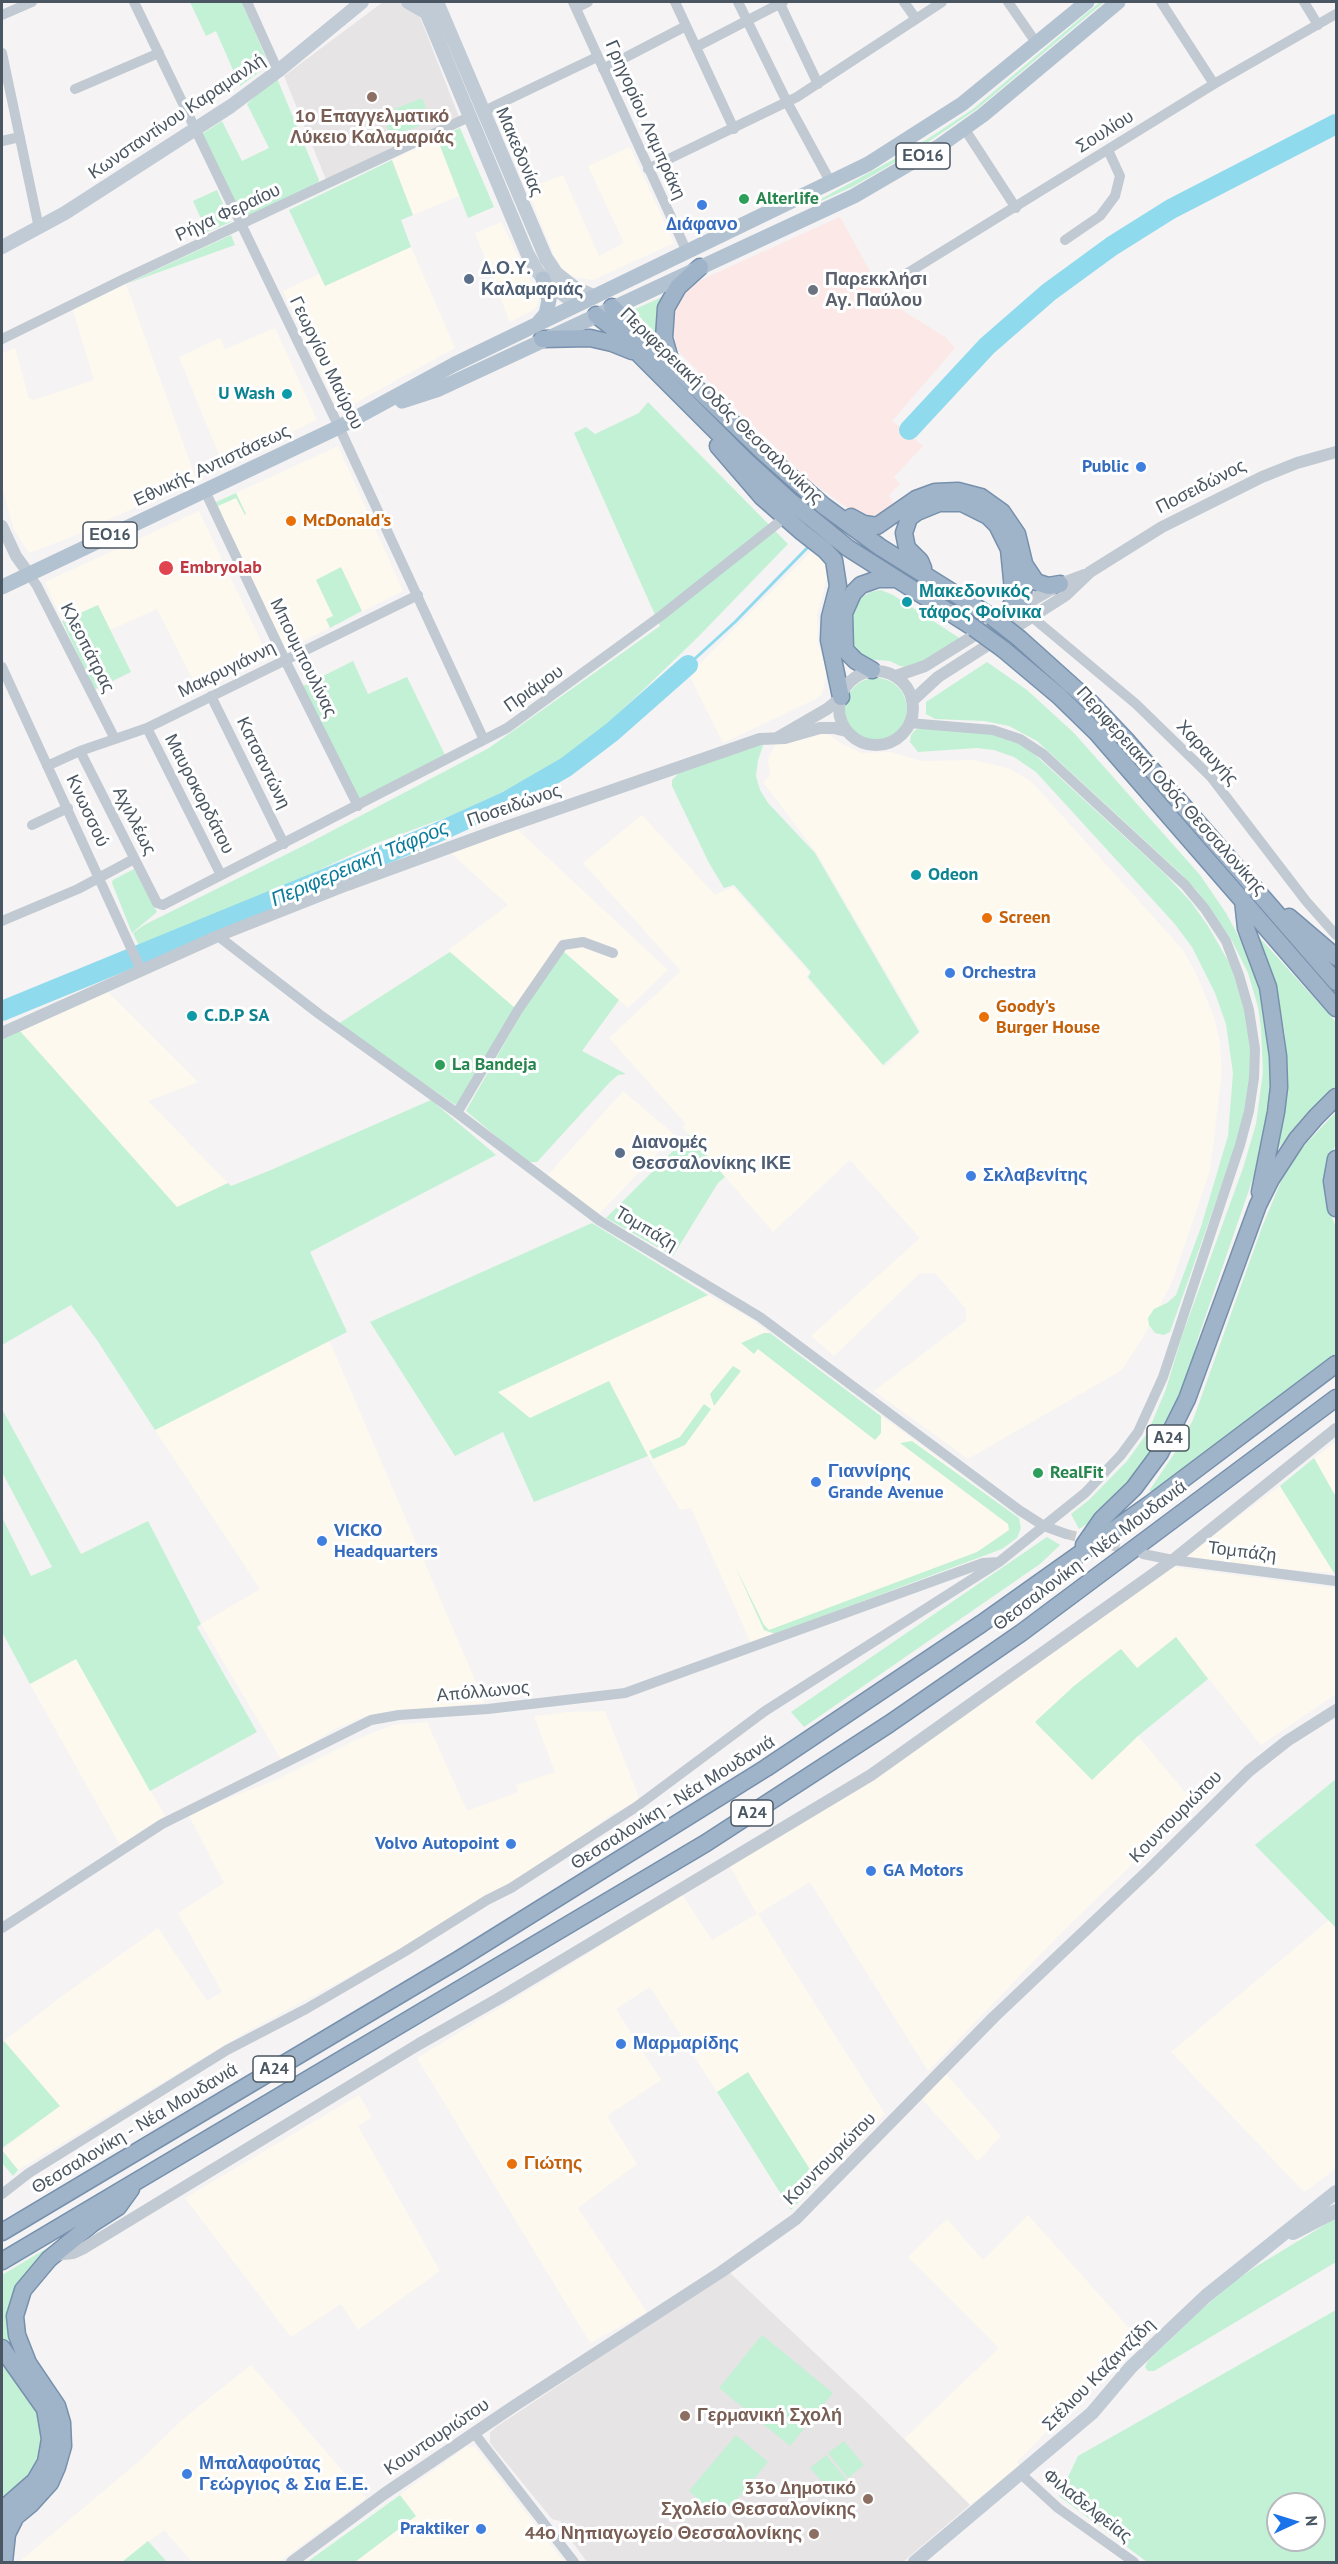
<!DOCTYPE html>
<meta charset="utf-8">
<style>
body{margin:0}
#map{position:relative;width:1338px;height:2564px;overflow:hidden;background:#f5f3f3;font-family:"PT Sans",sans-serif}
canvas{display:block}
.frame{position:absolute;inset:0;border:3px solid #4a5661;pointer-events:none}
.north{position:absolute;left:1266px;top:2492px;width:60px;height:60px;box-sizing:border-box;background:#fff;border:2px solid #b7bbc0;border-radius:50%;rotate:86deg;font-size:16px;font-weight:700;line-height:24px;text-align:center;color:#4a5661}
.north::after{content:'';display:block;margin:auto;width:21px;height:27px;background:#1a73e8;clip-path:polygon(50% 0,100% 100%,50% 72%,0 100%)}
</style>
<div id="map">
<canvas width="1338" height="2564"></canvas>
<div class="frame"></div>
<div class="north">N</div>
</div>
<script>
const ctx = document.querySelector('canvas').getContext('2d');
ctx.lineJoin = 'round';
function fillPath(path, color) {
  ctx.fillStyle = color;
  ctx.fill(path, 'evenodd');
}
function poly(rows) {
  const path = new Path2D();
  for (const r of rows) {
    if (r.length === 3) {
      path.moveTo(r[0] + r[2], r[1]);
      path.arc(r[0], r[1], r[2], 0, 2 * Math.PI);
      continue;
    }
    path.moveTo(r[0], r[1]);
    for (let i = 2; i < r.length; i += 2) path.lineTo(r[i], r[i + 1]);
  }
  return path;
}
function trace(path, color, width, dash) {
  ctx.strokeStyle = color;
  ctx.lineWidth = width;
  ctx.lineCap = dash ? 'butt' : 'round';
  ctx.setLineDash(dash || []);
  ctx.stroke(path);
}
function label(font, color, halo, rows, align = 'center') {
  ctx.font = font + ' "PT Sans",sans-serif';
  ctx.lineWidth = 6;
  ctx.setLineDash([]);
  ctx.textBaseline = 'middle';
  ctx.strokeStyle = halo;
  ctx.fillStyle = color;
  for (const [text, x, y, turn = 0] of rows) {
    ctx.save();
    ctx.translate(x, y);
    ctx.rotate((+turn || 0) * Math.PI / 180);
    ctx.textAlign = isNaN(turn) ? turn : align;
    if (halo) ctx.strokeText(text, 0, 0);
    ctx.fillText(text, 0, 0);
    ctx.restore();
  }
}
fillPath(poly([
 [437,138,459,196,413,215,392,160],
 [630,147,674,243,593,280,573,277,563,270,554,255,527,189,563,175,599,256,624,243,588,166],
 [501,222,539,298,537,306,533,310,510,322,475,233],
 [411,247,455,348,339,412,283,291,319,274,325,286],
 [126,284,196,479,72,537,29,553,14,530,2,487,2,353,15,348,29,398,34,400,94,380,73,310],
 [275,328,317,420,223,465,179,357,220,338,225,349],
 [338,446,403,591,285,650,214,503],
 [199,511,269,658,199,692,157,609,110,630,98,605,62,621,45,582],
 [815,547,825,558,828,574,817,615,818,643,827,672,822,694,818,698,723,743,689,675],
 [825,732,842,744,862,753,890,752,922,761,973,760,1008,768,1031,781,1183,950,1195,971,1214,1017,1220,1042,1222,1073,1210,1171,1172,1282,1145,1334,1122,1370,968,1459,874,1391,966,1321,966,1309,935,1273,920,1273,834,1356,811,1336,920,1238,850,1160,773,1232,689,1135,682,1127,686,1124,609,1038,681,971,583,863,642,815,715,895,733,887,809,972,806,977,884,1067,921,1032,816,852,763,782,770,776,768,759,775,745,784,741],
 [517,829,668,970,628,1008,563,951,515,1008,448,950,508,905,451,853],
 [106,990,198,1082,148,1101,228,1183,177,1207,20,1031],
 [623,1091,675,1135,599,1214,547,1176],
 [708,1295,748,1317,1019,1518,1021,1528,1017,1538,1002,1549,751,1643,691,1508,680,1510,648,1456,609,1382,529,1418,497,1393],
 [329,1340,485,1703,386,1712,363,1717,333,1730,282,1761,201,1624,260,1589,155,1430],
 [1334,1443,1336,1447,1336,1497,1314,1458],
 [1280,1486,1334,1573,1269,1568,1184,1557],
 [1172,1567,1336,1588,1336,1694,1261,1745,1176,1637,1137,1668,1120,1649,1074,1686,1036,1721,1092,1779,1138,1736,1195,1804,1064,1930,928,2071,810,1882,758,1914,885,2114,818,2182,748,2073,717,2092,650,1987,616,2009,661,2080,607,2116,637,2164,578,2208,647,2312,590,2343,417,2058,559,1972,682,1894,712,1940,757,1914,729,1865],
 [76,1659,165,1816,120,1845,30,1684],
 [605,1711,640,1800,610,1815,580,1839,418,1944,367,1967,246,2032,18,2170,2,2150,60,2106,4,2041,58,1999,158,1928,207,2001,222,1992,178,1913,224,1883,188,1814,273,1781,359,1738,393,1725,427,1722,467,1811,518,1792,516,1785,555,1772,534,1716,568,1712],
 [1330,1919,1336,1928,1336,2169,1304,2192,1171,2052],
 [946,2074,1001,2136,978,2161,922,2099],
 [359,2095,372,2117,358,2126,440,2271,358,2330,341,2304,291,2337,185,2198],
 [1028,2215,1138,2338,1017,2462,1020,2465,970,2505,904,2439,999,2348,908,2257,947,2219,983,2260],
 [251,2365,366,2498,279,2562,192,2562,164,2530,122,2562,19,2562,143,2458,183,2419],
 [466,2447,475,2447,564,2562,307,2562]
]), '#fdf9ef');
fillPath(poly([
 [383,2,397,2,406,5,414,9,420,17,459,117,327,182,284,76],
 [729,2272,870,2405,970,2505,903,2562,587,2562,573,2543,573,2536,560,2521,552,2519,490,2443,490,2433,496,2427]
]), '#e6e4e5');
fillPath(poly([
 [840,217,886,300,945,337,955,348,892,421,923,446,894,477,900,484,889,495,895,507,879,522,852,511,809,480,678,351,674,336,672,324,675,307,685,291,694,283]
]), '#fce8e6');
fillPath(poly([
 [190,2,242,2,269,65,240,86,216,31,206,36],
 [1100,2,1104,2,977,109,918,149,854,186,819,202,819,200,909,151,973,109],
 [276,76,319,180,318,183,243,219,202,134,222,121,242,161,269,148,247,104],
 [422,98,431,121,391,137,382,114],
 [460,128,494,207,468,218,437,138],
 [392,160,413,215,401,220,411,247,325,286,289,210],
 [217,190,231,222,207,232,193,201],
 [231,235,235,245,126,284],
 [662,297,657,309,656,334,636,313,635,309],
 [648,402,788,544,698,637,639,694,595,735,560,761,520,784,450,816,374,844,270,893,140,948,133,933,144,925,309,843,489,748,660,626,574,433,586,427,595,434,639,413],
 [236,493,246,514,245,515,236,498,218,506,222,515,220,516,214,503],
 [341,567,362,611,330,628,326,619,333,616,316,580],
 [881,590,893,595,961,639,911,668,900,666,890,661,865,659,856,653,852,644,853,612,859,599,870,592],
 [98,605,131,672,94,690,62,621],
 [353,661,368,694,407,677,445,755,359,799,303,686],
 [987,662,1027,690,1074,733,1200,875,1226,913,1250,958,1266,1007,1272,1083,1260,1158,1198,1338,1183,1395,1147,1463,1099,1516,1079,1529,1071,1514,1089,1500,1127,1461,1148,1432,1166,1389,1182,1336,1243,1168,1256,1124,1263,1072,1261,1028,1258,1007,1248,973,1231,939,1198,892,1179,872,1037,741,1009,726,984,721,935,719,926,714,926,702],
 [876,709,31],
 [922,728,985,731,1015,741,1033,753,1165,874,1191,902,1208,926,1231,966,1248,1022,1252,1072,1238,1139,1170,1332,1164,1335,1155,1333,1149,1325,1148,1318,1154,1309,1167,1303,1176,1295,1201,1227,1228,1136,1233,1073,1226,1024,1215,993,1192,947,1174,923,1036,772,1014,757,994,750,977,748,918,752,910,742,911,735,915,730],
 [764,743,758,760,756,776,760,790,768,803,815,853,919,1032,883,1065,808,977,811,972,734,885,724,888,709,863,672,786,672,780,679,773],
 [134,869,157,912,132,933,112,883,113,880],
 [1259,937,1336,1022,1336,1087,1300,1121,1278,1149,1287,1074,1285,1035,1278,996],
 [563,951,619,1000,582,1051,626,1074,618,1075,610,1082,537,1162,527,1162,466,1111,524,1009],
 [450,952,515,1008,457,1106,338,1024],
 [20,1031,177,1207,228,1183,231,1186,271,1170,431,1100,496,1155,310,1252,347,1332,155,1430,97,1340,71,1305,2,1345,2,1039],
 [1336,1112,1336,1143,1326,1169,1324,1189,1327,1206,1336,1227,1336,1353,1155,1492,1149,1491,1178,1448,1193,1420,1262,1227,1285,1172,1298,1152],
 [689,1135,725,1177,718,1183,673,1256,606,1218],
 [592,1223,708,1295,498,1392,530,1418,609,1381,648,1456,534,1502,503,1432,455,1456,370,1322],
 [764,1333,770,1333,881,1416,881,1433,875,1440,758,1349,754,1354,741,1343],
 [733,1366,741,1371,714,1406,710,1394],
 [704,1404,711,1409,685,1445,653,1459,649,1451,680,1437],
 [2,1409,81,1554,148,1521,201,1624,197,1627,257,1732,150,1791,76,1659,30,1684,2,1632,2,1517,31,1576,52,1567,2,1472],
 [912,1441,1019,1518,1021,1528,1017,1538,1002,1549,775,1634,764,1630,735,1566,764,1625,769,1630,977,1552,1009,1530,1008,1524,900,1443],
 [1314,1458,1336,1497,1336,1574,1334,1573,1280,1486],
 [1047,1537,1060,1545,1040,1564,804,1727,791,1712],
 [1176,1637,1208,1679,1138,1736,1092,1780,1035,1722,1074,1686,1121,1649,1137,1668],
 [1336,1779,1336,1928,1255,1845],
 [4,2041,60,2106,2,2148,2,2043],
 [748,2072,818,2182,791,2210,717,2092],
 [2,2150,18,2170,13,2176,2,2163],
 [1336,2218,1336,2262,1154,2371,1148,2371,1145,2367,1148,2361,1201,2310,1236,2280,1257,2266],
 [69,2235,24,2278,18,2354,2,2343,2,2275],
 [1336,2310,1336,2562,1147,2562,1059,2496,1078,2456],
 [1278,2504,1314,2504,1314,2540,1278,2540],
 [762,2335,833,2393,790,2446,719,2388],
 [2,2356,46,2426,37,2472,2,2501],
 [736,2435,768,2462,721,2518,689,2491],
 [844,2441,864,2465,848,2478,828,2453],
 [826,2455,846,2479,831,2492,810,2468],
 [400,2495,416,2516,355,2562,307,2562],
 [148,2541,167,2562,122,2562]
]), '#c3f1d5');
trace(poly([
 [688,665,735,622,808,547]
]), '#90daee', 3);
trace(poly([
 [909,430,987,346,1049,292,1112,246,1171,209,1336,124],
 [2,1011,434,834,509,800,566,767,612,732,688,665]
]), '#90daee', 20);
trace(poly([
 [1066,1534,1134,1551]
]), '#caccce', 10, [10, 5]);
const trunk = poly([
 [612,307,762,451,824,506,880,547,992,617],
 [596,315,613,328,745,460,789,500,848,548,974,628],
 [542,339,590,338,612,343,632,351],
 [670,359,664,338,666,308,678,287,700,267],
 [718,446,762,497,802,532,825,550,834,560,838,586,830,617,829,640,841,697],
 [851,517,864,524,877,526,916,499,935,492,958,491,981,497,1002,512,1017,534,1024,563,1023,605],
 [1024,564,1036,582,1048,586,1060,584],
 [923,568,920,561,907,548,904,533,909,518,917,512,939,503,962,503,988,516,997,525,1009,549,1014,600,1005,617],
 [1020,639,1089,701,1126,740,1336,982],
 [1003,649,1059,696,1097,733,1336,1008],
 [872,670,856,661,845,650,844,613,853,593,861,585,878,579,897,579],
 [1243,900,1246,928,1268,987,1278,1056,1279,1087,1276,1112,1260,1192],
 [1289,917,1336,957],
 [1336,1159,1332,1181,1336,1208],
 [1084,1545,1102,1519,1134,1488,1160,1453,1187,1399,1258,1205,1271,1179,1297,1139,1316,1117,1336,1097],
 [2,2232,458,1960,766,1768,981,1624,1150,1504,1336,1364],
 [2,2261,706,1843,889,1724,1021,1633,1336,1398],
 [2,2348,45,2409,50,2439,46,2462,35,2481,2,2510],
 [2,2528,31,2504,50,2483,57,2467,63,2446,62,2423,57,2406,28,2363,17,2335,15,2316,23,2290,49,2259,93,2223,118,2207,131,2189],
 [4,2562,7,2534,14,2520]
]);
trace(trunk, '#7690ad', 19);
trace(poly([
 [134,2,339,427,484,740],
 [247,2,278,71],
 [573,2,687,252],
 [675,2,734,129],
 [738,2,787,102,831,183],
 [904,2,916,19],
 [1008,2,1037,44],
 [1161,2,1214,84],
 [1304,2,1318,25],
 [780,4,818,84],
 [576,8,588,2],
 [2,15,32,2],
 [696,47,783,2],
 [2,53,39,228],
 [603,69,686,26],
 [75,89,159,53],
 [482,112,597,57],
 [964,128,1016,208],
 [2,141,20,137],
 [648,169,797,97,942,2],
 [1065,240,1100,216,1115,196,1120,176,1108,150],
 [893,282,1214,84,1336,14],
 [2,339,124,279,469,117],
 [205,491,285,660,358,806],
 [29,574,37,586,115,739],
 [1032,617,1136,704,1211,777,1306,901,1336,935],
 [2,667,141,970],
 [211,696,284,844],
 [147,728,221,875],
 [80,751,157,903,163,905,507,728,662,615,778,523],
 [47,766,80,751,147,728,418,595],
 [32,825,68,808],
 [2,921,78,889,134,859],
 [218,936,319,1014,457,1113,600,1221,760,1317,1019,1510,1044,1526,1066,1534],
 [457,1113,518,1010,563,945,583,942,613,953],
 [1143,1554,1173,1560,1336,1581],
 [2,1928,162,1824,371,1720,399,1715,488,1709,625,1693,983,1563,999,1562],
 [2,2194,29,2173,227,2050,306,2009,404,1952,487,1900,511,1888,636,1807,765,1711,999,1562,1085,1493,1121,1455,1138,1432,1163,1377,1240,1145,1249,1111,1254,1078,1255,1049,1249,1010,1239,975,1226,941,1205,909,1185,885,1043,754,1020,739,993,730,909,723],
 [474,2433,574,2562],
 [1021,2474,1058,2508,1134,2562]
]), '#c1cad2', 10);
trace(poly([
 [2,526,16,556,29,574],
 [1019,608,1060,584,1084,575],
 [876,708,37],
 [896,676,925,666,1004,617],
 [912,701,938,677,1066,595,1090,572,1162,527,1262,477,1297,463,1336,452],
 [777,738,827,709,841,698],
 [2,1033,218,936,347,885,503,828,760,739,785,738,820,728,834,728,846,731],
 [54,2255,73,2253,84,2248,419,2044,498,1999,871,1775,1173,1560,1336,1429],
 [292,2562,384,2494,514,2406,721,2272,796,2219,994,2017,1149,1870,1249,1771,1287,1741,1336,1710]
]), '#c1cad2', 12);
trace(poly([
 [408,2,427,13],
 [422,2,527,253,537,271,549,285,577,304],
 [437,2,546,258,556,273,575,288,593,296],
 [2,247,65,213,231,106,278,71,362,2],
 [1293,2233,1336,2211],
 [915,2562,1092,2413,1131,2367,1206,2296,1336,2192]
]), '#c1cbd6', 14);
trace(poly([
 [539,322,546,314,549,300,543,279],
 [402,401,439,389,854,196,938,147,983,115,1118,2],
 [2,587,339,427,455,364,868,164,962,104,1087,2]
]), '#b3c2d1', 15);
trace(trunk, '#9fb4c9', 16);
const trunkBridge = poly([
 [992,617,1020,639],
 [974,628,1003,649]
]);
trace(trunkBridge, '#7690ad', 19, []);
trace(trunkBridge, '#9fb4c9', 16);
for (const [x, y, r, color] of [
 [372,97,6,"#8d6e63"],
 [744,199,6,"#2e9e5b"],
 [702,205,6,"#3f7fe0"],
 [469,279,6,"#5c6f8a"],
 [813,290,6,"#6b7280"],
 [287,394,6,"#0f9aa8"],
 [1141,467,6,"#3f7fe0"],
 [291,521,6,"#e8710a"],
 [166,568,8,"#e0444e"],
 [907,602,6,"#0f9aa8"],
 [916,875,6,"#0f9aa8"],
 [987,918,6,"#e8710a"],
 [950,973,6,"#3f7fe0"],
 [192,1016,6,"#0f9aa8"],
 [984,1017,6,"#e8710a"],
 [440,1065,6,"#2e9e5b"],
 [620,1153,6,"#5c6f8a"],
 [971,1176,6,"#3f7fe0"],
 [1038,1473,6,"#2e9e5b"],
 [816,1482,6,"#3f7fe0"],
 [322,1541,6,"#3f7fe0"],
 [511,1844,6,"#3f7fe0"],
 [871,1871,6,"#3f7fe0"],
 [621,2044,6,"#3f7fe0"],
 [512,2164,6,"#e8710a"],
 [685,2416,6,"#8d6e63"],
 [187,2474,6,"#3f7fe0"],
 [868,2499,6,"#8d6e63"],
 [481,2529,6,"#3f7fe0"],
 [814,2534,6,"#8d6e63"]
]) {
  const dot = new Path2D();
  dot.arc(x, y, r, 0, 2 * Math.PI);
  ctx.fillStyle = color;
  ctx.fill(dot);
  trace(dot, '#fff', 2);
}
for (const [x, y, w] of [
 [923,156,54],
 [110,535,54],
 [1168,1438,42],
 [752,1813,42],
 [274,2069,42]
]) {
  const box = new Path2D();
  box.roundRect(x - w / 2, y - 13, w, 26, 4.5);
  ctx.fillStyle = '#fff';
  ctx.fill(box);
  trace(box, '#4a5661', 1.5);
}
label('bold 16px', '#4a5661', null, [
 ["ΕΟ16",923,156],
 ["ΕΟ16",110,535],
 ["Α24",1168,1438],
 ["Α24",752,1813],
 ["Α24",274,2069]
]);
label('18px', '#4a5661', '#fff', [
 ["Κωνσταντίνου Καραμανλή",177,117,-34],
 ["Γρηγορίου Λαμπράκη",645,120,66],
 ["Σουλίου",1105,132,-32],
 ["Μακεδονίας",519,152,67],
 ["Ρήγα Φεραίου",228,213,-25],
 ["Γεωργίου Μαύρου",326,363,64],
 ["Περιφερειακή Οδός Θεσσαλονίκης",721,406,44],
 ["Εθνικής Αντιστάσεως",212,466,-25],
 ["Ποσειδώνος",1201,487,-27],
 ["Κλεοπάτρας",87,648,63],
 ["Μπουμπουλίνας",303,658,64],
 ["Μακρυγιάννη",227,670,-26],
 ["Πριάμου",534,689,-35],
 ["Χαραυγής",1207,753,47],
 ["Κατσαντώνη",263,763,64],
 ["Περιφερειακή Οδός Θεσσαλονίκης",1171,791,48],
 ["Μαυροκορδάτου",199,794,63],
 ["Ποσειδώνος",514,806,-19],
 ["Κνωσσού",87,811,65],
 ["Αχιλλέως",134,821,63],
 ["Τομπάζη",646,1229,31],
 ["Τομπάζη",1242,1552,7],
 ["Θεσσαλονίκη - Νέα Μουδανιά",1090,1556,-37],
 ["Απόλλωνος",483,1692,-5],
 ["Θεσσαλονίκη - Νέα Μουδανιά",673,1803,-32],
 ["Κουντουριώτου",1176,1817,-45],
 ["Θεσσαλονίκη - Νέα Μουδανιά",135,2129,-31],
 ["Κουντουριώτου",830,2159,-45],
 ["Στέλιου Καζαντζίδη",1099,2375,-45],
 ["Κουντουριώτου",437,2437,-34],
 ["Φιλαδελφείας",1087,2506,38]
]);
label('bold 18px', '#785e54', '#fff', [
 ["1ο Επαγγελματικό",372,117,"center"],
 ["Λύκειο Καλαμαριάς",372,138,"center"],
 ["Γερμανική Σχολή",697,2416,"left"],
 ["33ο Δημοτικό",856,2489],
 ["Σχολείο Θεσσαλονίκης",856,2510],
 ["44ο Νηπιαγωγείο Θεσσαλονίκης",802,2534]
], 'right');
label('bold 18px', '#27864d', '#fff', [
 ["Alterlife",756,199],
 ["La Bandeja",452,1065],
 ["RealFit",1050,1473]
], 'left');
label('bold 18px', '#366cbe', '#fff', [
 ["Διάφανο",702,225,"center"],
 ["Public",1129,467,"right"],
 ["Orchestra",962,973],
 ["Σκλαβενίτης",983,1176],
 ["Γιαννίρης",828,1472],
 ["Grande Avenue",828,1493],
 ["VICKO",334,1531],
 ["Headquarters",334,1552],
 ["Volvo Autopoint",499,1844,"right"],
 ["GA Motors",883,1871],
 ["Μαρμαρίδης",633,2044],
 ["Μπαλαφούτας",199,2464],
 ["Γεώργιος & Σια Ε.Ε.",199,2485],
 ["Praktiker",469,2529,"right"]
], 'left');
label('bold 18px', '#4e5e75', '#fff', [
 ["Δ.Ο.Υ.",481,269],
 ["Καλαμαριάς",481,290],
 ["Διανομές",632,1143],
 ["Θεσσαλονίκης ΙΚΕ",632,1164]
], 'left');
label('bold 18px', '#5b616d', '#fff', [
 ["Παρεκκλήσι",825,280],
 ["Αγ. Παύλου",825,301]
], 'left');
label('bold 18px', '#0d838f', '#fff', [
 ["U Wash",275,394,"right"],
 ["Μακεδονικός",919,592],
 ["τάφος Φοίνικα",919,613],
 ["Odeon",928,875],
 ["C.D.P SA",204,1016]
], 'left');
label('bold 18px', '#c56008', '#fff', [
 ["McDonald's",303,521],
 ["Screen",999,918],
 ["Goody's",996,1007],
 ["Burger House",996,1028],
 ["Γιώτης",524,2164]
], 'left');
label('bold 18px', '#be3a42', '#fff', [
 ["Embryolab",180,568]
], 'left');
label('italic 20px', '#0c7c9b', '#fff', [
 ["Περιφερειακή Τάφρος",360,864,-23]
]);
</script>
